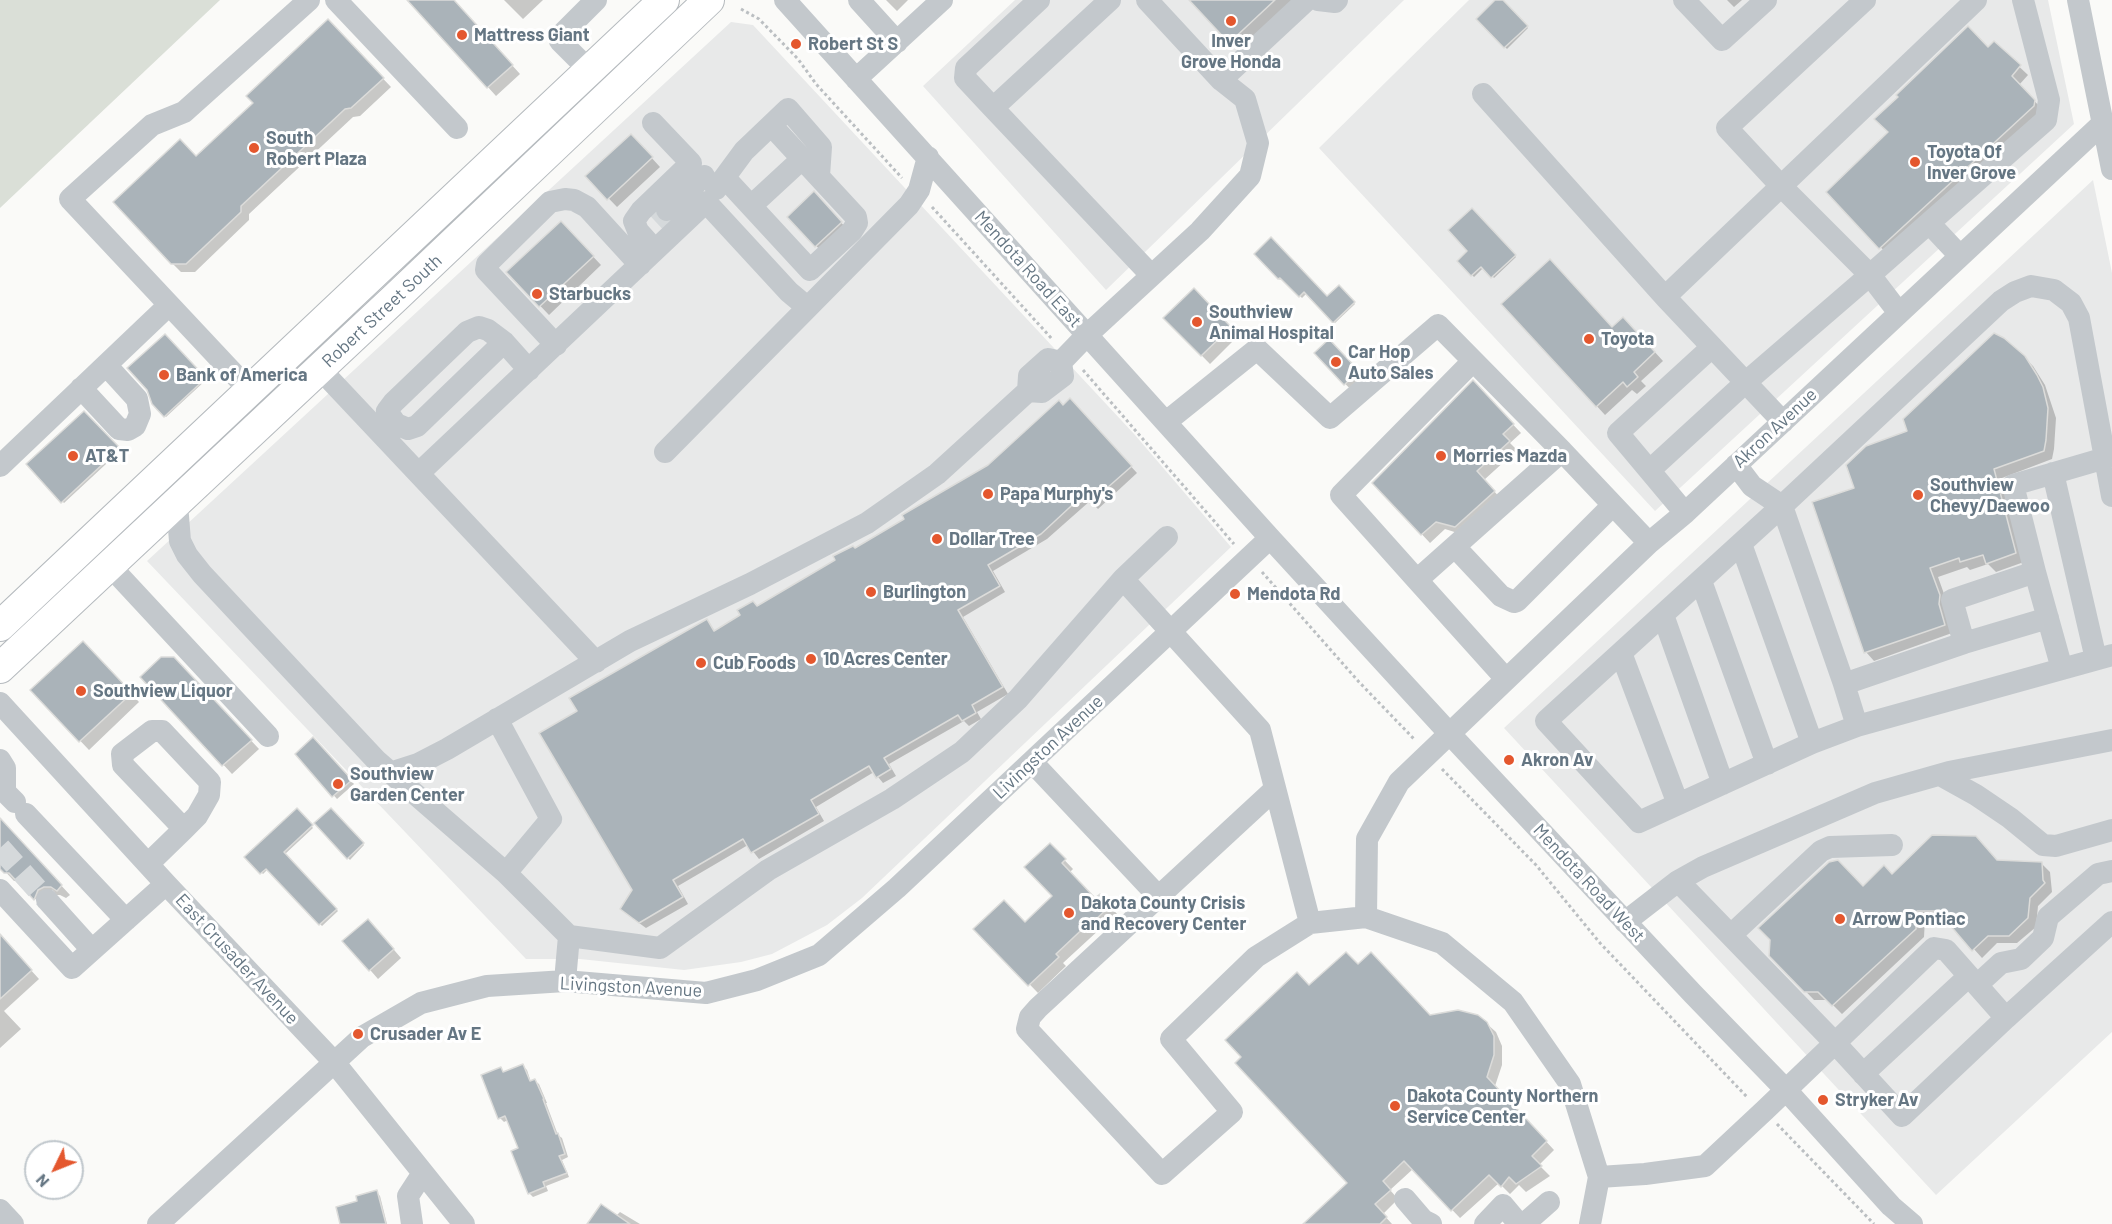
<!DOCTYPE html>
<style>
body{margin:0}
#map{position:relative;width:2112px;height:1224px;overflow:hidden;background:#fafaf8;font-family:Barlow,sans-serif}
canvas{display:block}
.north{position:absolute;left:24px;top:1140px;width:60px;height:60px;box-sizing:border-box;background:#fff;border:2px solid #c1c8cd;border-radius:50%;rotate:227deg;font-size:16px;font-weight:700;line-height:24px;text-align:center;color:#657683}
.north::after{content:'';display:block;margin:auto;width:21px;height:27px;background:#e4572e;clip-path:polygon(50% 0,100% 100%,50% 72%,0 100%)}
</style>
<div id="map">
<canvas width="2112" height="1224"></canvas>
<div class="north">N</div>
</div>
<script>
const ctx = document.querySelector('canvas').getContext('2d');
ctx.lineJoin = 'round';
function fillPath(path, color) {
  ctx.fillStyle = color;
  ctx.fill(path, 'evenodd');
}
function poly(rows) {
  const path = new Path2D();
  for (const r of rows) {
    path.moveTo(r[0], r[1]);
    for (let i = 2; i < r.length; i += 2) path.lineTo(r[i], r[i + 1]);
  }
  return path;
}
function trace(path, color, width, dash) {
  ctx.strokeStyle = color;
  ctx.lineWidth = width;
  ctx.lineCap = dash ? 'butt' : 'round';
  ctx.setLineDash(dash || []);
  ctx.stroke(path);
}
function label(font, color, halo, rows, align = 'center') {
  ctx.font = font + ' Barlow,sans-serif';
  ctx.lineWidth = 6;
  ctx.setLineDash([]);
  ctx.textBaseline = 'middle';
  ctx.strokeStyle = halo;
  ctx.fillStyle = color;
  for (const [text, x, y, turn = 0] of rows) {
    ctx.save();
    ctx.translate(x, y);
    ctx.rotate((+turn || 0) * Math.PI / 180);
    ctx.textAlign = isNaN(turn) ? turn : align;
    if (halo) ctx.strokeText(text, 0, 0);
    ctx.fillText(text, 0, 0);
    ctx.restore();
  }
}
fillPath(poly([
 [1015,0,1404,0,1106,290,923,86],
 [1469,0,2048,0,2074,124,1655,511,1319,148],
 [731,22,753,25,1135,435,1231,547,862,898,827,925,772,954,741,962,684,970,580,959,526,959,147,561],
 [2093,180,2112,273,2112,1032,1936,1195,1504,728]
]), '#e8e9e9');
fillPath(poly([
 [0,0,220,0,0,208]
]), '#dadfd7');
fillPath(poly([
 [420,0,453,0,520,74,496,96,414,5],
 [504,0,543,0,523,19],
 [886,0,908,0,897,11],
 [1191,0,1293,0,1239,50],
 [1497,0,1501,0,1528,28,1507,49,1478,19],
 [1727,0,1742,0,1734,7],
 [328,21,391,87,360,116,353,117,249,214,249,220,195,272,181,272,172,263,196,158,255,103],
 [1994,43,2028,75,2019,85,2043,110,1889,256,1828,192,1890,132,1900,97,1988,49],
 [639,144,660,167,617,207,587,176],
 [814,193,847,229,822,252,789,217],
 [1472,210,1516,257,1494,278,1484,267,1474,277,1459,261,1469,251],
 [569,231,601,265,549,315,508,272],
 [1256,254,1327,298,1339,287,1355,304,1335,323,1307,293,1302,298,1282,278,1280,280],
 [1194,290,1238,336,1210,364,1165,318],
 [1503,304,1612,329,1632,327,1663,361,1641,381,1646,386,1637,394,1632,390,1605,415],
 [164,336,206,380,166,417,153,404],
 [1329,341,1366,381,1354,393,1316,353],
 [2024,357,2033,366,2045,385,2056,418,2054,449,2052,459,2002,478,2024,562,1996,572,1988,564,1970,570,1967,567,1938,577,1948,605,1952,633,1874,661,1866,652,1814,503,1856,489,1909,432],
 [1473,382,1521,433,1510,443,1517,450,1484,480,1502,500,1464,535,1445,529,1430,543,1374,483],
 [1063,407,1076,407,1137,473,1098,509,1090,501,1047,539,993,571,1005,592,963,617,1008,694,977,712,981,719,969,726,964,721,889,764,896,776,883,783,874,772,816,807,824,821,759,859,748,845,678,886,688,904,646,928,628,915,622,909,634,891,579,712,707,621,715,631,855,550,989,466],
 [84,413,120,451,64,503,28,465],
 [92,651,139,702,89,750,32,690],
 [182,667,259,749,232,774,142,677],
 [313,740,354,784,337,799,297,754],
 [297,810,313,828,284,855,338,911,322,926,268,869,263,874,246,857],
 [331,810,364,845,350,860,316,824],
 [0,819,70,895,66,898,60,895,53,895,43,907,18,881,14,881,0,866],
 [1050,845,1073,869,1069,873,1095,900,1100,896,1118,915,1103,929,1101,928,1063,963,1066,966,1038,993,976,929,1025,924,1054,896],
 [1997,861,2041,863,2050,872,2052,892,2038,906,2036,927,2017,943,1997,943,1982,958,1947,919,1925,919,1924,937,1842,1014,1828,1000,1814,1000,1771,955,1863,888,1893,876],
 [376,929,401,958,378,979,345,941],
 [0,936,39,979,4,1011,21,1029,0,1048],
 [1358,966,1430,1017,1486,1023,1496,1032,1502,1046,1502,1065,1495,1086,1554,1150,1539,1165,1550,1176,1526,1192,1519,1185,1510,1194,1499,1183,1460,1218,1413,1169,1390,1190,1398,1199,1383,1214,1392,1224,1317,1224,1349,1183,1310,987],
 [523,1066,527,1070,531,1082,535,1081,539,1084,547,1103,546,1103,558,1135,562,1138,568,1157,562,1160,569,1177,546,1186,548,1191,533,1197,529,1193,520,1149,508,1120,504,1122,500,1118,483,1076,500,1069,505,1073],
 [376,1192,380,1196,387,1224,342,1224,359,1202],
 [620,1212,640,1224,589,1224,616,1216]
]), '#0003');
const building = poly([
 [407,0,454,0,513,65,487,88,407,0],
 [1189,0,1275,0,1229,43,1189,0],
 [1495,0,1503,0,1528,26,1504,48,1476,19,1495,0],
 [328,19,384,78,351,108,345,109,241,206,241,212,186,264,171,264,113,202,180,139,196,156,253,103,246,96,328,19],
 [1968,26,1988,47,1994,41,2021,65,2012,76,2035,100,2034,106,1879,249,1826,192,1888,132,1874,119,1898,97,1896,95,1968,26],
 [631,134,653,157,607,200,585,176,631,134],
 [814,191,842,222,815,247,787,217,814,191],
 [1472,208,1516,255,1491,278,1481,267,1471,276,1457,261,1467,251,1448,230,1472,208],
 [561,221,594,256,539,307,506,272,561,221],
 [1271,237,1327,296,1339,285,1355,302,1333,323,1304,292,1299,297,1280,278,1278,279,1254,254,1271,237],
 [1550,259,1612,327,1623,317,1655,352,1634,372,1638,377,1627,387,1623,382,1596,407,1501,304,1550,259],
 [1194,288,1231,327,1201,356,1163,318,1194,288],
 [1994,333,2004,338,2025,356,2037,375,2043,387,2048,408,2046,440,2044,451,1994,469,2016,553,1986,564,1983,555,1960,562,1959,558,1930,568,1940,595,1939,604,1945,625,1864,653,1812,502,1854,488,1846,465,1866,446,1907,431,1903,419,1994,333],
 [165,334,206,378,164,417,152,404,147,390,127,368,165,334],
 [1329,339,1359,371,1344,385,1314,353,1329,339],
 [1473,380,1514,424,1503,434,1510,441,1477,471,1495,491,1455,527,1436,522,1421,535,1372,483,1473,380],
 [1070,398,1132,466,1090,503,1083,495,1041,534,988,565,1000,586,958,610,1003,687,972,705,976,713,962,721,958,715,884,758,891,769,876,778,869,766,811,800,819,814,751,853,743,839,673,880,683,897,639,923,620,909,632,890,539,733,577,711,569,698,707,619,714,631,740,615,737,610,753,601,757,606,835,560,833,556,853,546,855,548,904,519,902,515,988,465,1059,400,1063,405,1070,398],
 [84,411,120,448,61,503,26,464,84,411],
 [83,641,132,693,79,742,30,690,83,641],
 [161,657,174,657,252,740,222,766,140,677,161,657],
 [313,737,352,780,332,797,295,754,313,737],
 [297,808,313,825,284,852,337,909,319,925,266,869,260,874,244,857,297,808],
 [331,808,364,843,347,859,314,823,331,808],
 [0,818,62,885,57,891,51,887,44,887,38,890,34,900,9,873,4,873,0,869,0,818],
 [1932,835,1976,836,1997,860,2042,862,2043,880,2045,883,2030,898,2028,918,2009,936,1988,936,1972,951,1938,911,1917,911,1916,929,1832,1006,1818,992,1804,992,1769,956,1770,940,1758,928,1829,862,1838,860,1863,886,1884,865,1892,874,1932,835],
 [1050,843,1066,859,1062,863,1095,898,1100,894,1111,905,1093,922,1092,920,1056,954,1059,957,1028,986,973,929,1004,900,1025,922,1052,896,1024,867,1050,843],
 [368,919,394,949,369,971,342,941,368,919],
 [0,934,32,970,0,999,0,934],
 [1346,952,1358,964,1371,952,1430,1015,1458,1010,1478,1015,1487,1022,1494,1036,1494,1055,1487,1077,1547,1141,1532,1156,1542,1166,1516,1184,1509,1177,1501,1187,1489,1175,1451,1211,1404,1161,1383,1181,1391,1190,1375,1204,1387,1217,1380,1224,1303,1224,1347,1183,1235,1063,1241,1057,1225,1040,1297,972,1309,985,1346,952],
 [523,1064,530,1081,535,1079,544,1099,543,1099,556,1134,558,1133,565,1154,559,1156,567,1173,543,1182,545,1187,528,1194,511,1151,518,1148,505,1116,498,1119,481,1075,501,1067,503,1072,523,1064],
 [377,1190,386,1224,340,1224,336,1207,357,1201,356,1196,377,1190],
 [601,1204,630,1224,587,1224,601,1204]
]);
fillPath(building, '#aab3b9');
trace(building, '#dcdcda', 1.5);
trace(poly([
 [655,221,667,210],
 [0,848,47,900]
]), '#d5d9db', 22, [22, 11]);
const major = poly([
 [0,626,664,0],
 [0,668,395,298,709,0]
]);
trace(major, '#b5babe', 32);
trace(poly([
 [741,9,759,19,798,59,816,84,902,178],
 [932,207,1053,340],
 [1083,370,1234,544],
 [1262,572,1359,682,1415,740],
 [1442,769,1536,865,1600,943,1748,1098],
 [1777,1124,1874,1224]
]), '#bbbfc2', 3, [3, 3]);
trace(poly([
 [336,0,457,128],
 [785,0,1270,538,1449,733,1693,994,1786,1090,1891,1206,1912,1224],
 [859,0,897,42],
 [1110,0,993,108,1151,275],
 [1147,0,1221,80,1307,0],
 [1318,0,1335,2,1337,0],
 [1684,0,1722,40,1766,0],
 [1865,0,1727,128,1781,186,1870,275,2046,120,2049,100,2023,0],
 [2078,0,2112,169],
 [589,70,560,41,563,33,596,0],
 [856,79,942,0],
 [1483,94,1665,297],
 [993,108,965,78,966,68,1039,0],
 [653,123,691,163,641,211,634,221,638,231,655,250],
 [725,178,810,270,852,231,857,223,856,217,771,125],
 [716,189,744,151,788,109,821,147,819,176],
 [751,206,803,158],
 [667,210,704,176],
 [1930,224,1960,256],
 [504,342,488,330,479,327,467,332,393,403,387,411,396,424,408,429,417,426,504,342,529,370],
 [556,345,486,270,487,264,550,202,565,199,574,200,587,207,640,265],
 [1061,362,1087,335,1200,231,1250,176,1258,143,1245,99,1221,80],
 [320,369,596,662],
 [81,388,119,429,128,430,135,426,140,414,137,399,106,365],
 [250,391,70,199,152,125,184,112,309,0],
 [1028,391,1042,392,1063,376,1061,362],
 [1166,422,1257,349,1330,418,1438,325,1562,451],
 [1783,422,1665,297,1976,0],
 [665,452,909,205,919,190,928,157],
 [1736,465,1752,486,1782,506,1844,684,1964,643,1952,600,2035,572,2013,485,2112,456],
 [0,466,169,305],
 [1650,470,1746,382,1870,275,1899,313],
 [419,473,706,202,789,292,807,307],
 [2053,473,2096,659],
 [177,504,180,541,187,555,202,574,376,760,506,873,569,936,565,981],
 [1685,513,1618,433,1712,347],
 [1741,544,1812,743],
 [1455,547,1501,596,1514,602,1517,601,1613,505],
 [110,566,268,736],
 [2035,572,2062,669],
 [1123,579,1167,537],
 [1417,580,1341,495,1473,361],
 [1701,581,1767,764],
 [1663,615,1723,784],
 [1964,643,2048,618],
 [1621,653,1678,804],
 [1506,679,1417,580,1562,451,1649,543],
 [1844,684,1857,726,1812,743,1639,822,1546,721,1782,506,2001,301,2015,292,2031,286,2054,290,2071,303,2079,318,2112,496],
 [0,703,166,884,334,1062,464,1224],
 [497,719,551,819,506,873],
 [1857,726,2112,655],
 [0,760,5,768,5,792,15,802],
 [1032,762,1158,896],
 [390,773,418,764,447,749,630,641,750,584,867,523,937,474,1028,391,1029,376,1048,359,1061,362],
 [1940,775,1976,795,2010,818,2043,845,2056,846,2112,830],
 [1275,789,1038,1008,1030,1017,1027,1029,1162,1174,1232,1112,1171,1039,1256,957,1310,923],
 [26,814,126,920],
 [148,864,184,829,197,816,209,795,210,782,162,731,152,731,122,754,123,765,184,829],
 [1678,881,1703,867,1875,793,1949,772,2112,740],
 [0,890,72,968,166,884],
 [47,900,92,950],
 [1625,922,1678,881,1835,1043,1902,1116,2006,1018,1946,950,1934,948,1835,1043,1765,1110,1705,1166,1645,1174,1599,1177,1570,1084,1513,1002,1442,943,1366,917,1367,839,1399,782,1649,543,1685,513,2102,124],
 [1731,935,1821,851,1830,847,1892,845],
 [569,936,660,948,768,870,892,799,962,752,1018,699,1123,579,1260,730,1310,923,1366,917],
 [1977,985,2001,963,2021,959,2043,938,2048,917,2098,874,2112,871],
 [2006,1018,2112,922],
 [1863,1074,1969,976],
 [1405,1199,1423,1220,1431,1224],
 [0,1210,13,1224],
 [158,1224,362,1037,421,1003,487,986,565,981,706,993,757,980,819,955,897,888,1270,538],
 [412,1224,408,1196,423,1173],
 [1485,1224,1503,1205,1519,1224],
 [1524,1224,1549,1202],
 [1590,1224,1599,1177]
]), '#c3c8cc', 22);
trace(major, '#fff', 30);
for (const [x, y, r, color] of [
 [1231,21,6,"#e4572e"],
 [462,35,6,"#e4572e"],
 [796,44,6,"#e4572e"],
 [254,148,6,"#e4572e"],
 [1915,162,6,"#e4572e"],
 [537,294,6,"#e4572e"],
 [1197,322,6,"#e4572e"],
 [1589,339,6,"#e4572e"],
 [1336,362,6,"#e4572e"],
 [164,375,6,"#e4572e"],
 [73,456,6,"#e4572e"],
 [1441,456,6,"#e4572e"],
 [988,494,6,"#e4572e"],
 [1918,495,6,"#e4572e"],
 [937,539,6,"#e4572e"],
 [871,592,6,"#e4572e"],
 [1235,594,6,"#e4572e"],
 [811,659,6,"#e4572e"],
 [701,663,6,"#e4572e"],
 [81,691,6,"#e4572e"],
 [1509,760,6,"#e4572e"],
 [338,784,6,"#e4572e"],
 [1069,913,6,"#e4572e"],
 [1840,919,6,"#e4572e"],
 [358,1034,6,"#e4572e"],
 [1823,1100,6,"#e4572e"],
 [1395,1106,6,"#e4572e"]
]) {
  const dot = new Path2D();
  dot.arc(x, y, r, 0, 2 * Math.PI);
  ctx.fillStyle = color;
  ctx.fill(dot);
  trace(dot, '#fff', 2);
}
label('bold 18px', '#657683', '#fff', [
 ["Mattress Giant",474,35],
 ["Inver",1231,41,"center"],
 ["Grove Honda",1231,62,"center"],
 ["Robert St S",808,44],
 ["South",266,138],
 ["Robert Plaza",266,159],
 ["Toyota Of",1927,152],
 ["Inver Grove",1927,173],
 ["Starbucks",549,294],
 ["Southview",1209,312],
 ["Animal Hospital",1209,333],
 ["Toyota",1601,339],
 ["Car Hop",1348,352],
 ["Auto Sales",1348,373],
 ["Bank of America",176,375],
 ["AT&T",85,456],
 ["Morries Mazda",1453,456],
 ["Southview",1930,485],
 ["Chevy/Daewoo",1930,506],
 ["Papa Murphy's",1000,494],
 ["Dollar Tree",949,539],
 ["Burlington",883,592],
 ["Mendota Rd",1247,594],
 ["10 Acres Center",823,659],
 ["Cub Foods",713,663],
 ["Southview Liquor",93,691],
 ["Akron Av",1521,760],
 ["Southview",350,774],
 ["Garden Center",350,795],
 ["Dakota County Crisis",1081,903],
 ["and Recovery Center",1081,924],
 ["Arrow Pontiac",1852,919],
 ["Crusader Av E",370,1034],
 ["Dakota County Northern",1407,1096],
 ["Service Center",1407,1117],
 ["Stryker Av",1835,1100]
], 'left');
label('18px', '#657683', '#fff', [
 ["Mendota Road East",1028,269,48],
 ["Robert Street South",382,311,-43],
 ["Akron Avenue",1775,428,-43],
 ["Livingston Avenue",1048,747,-43],
 ["Mendota Road West",1589,883,47],
 ["East Crusader Avenue",237,959,47],
 ["Livingston Avenue",631,987,3]
]);
</script>
